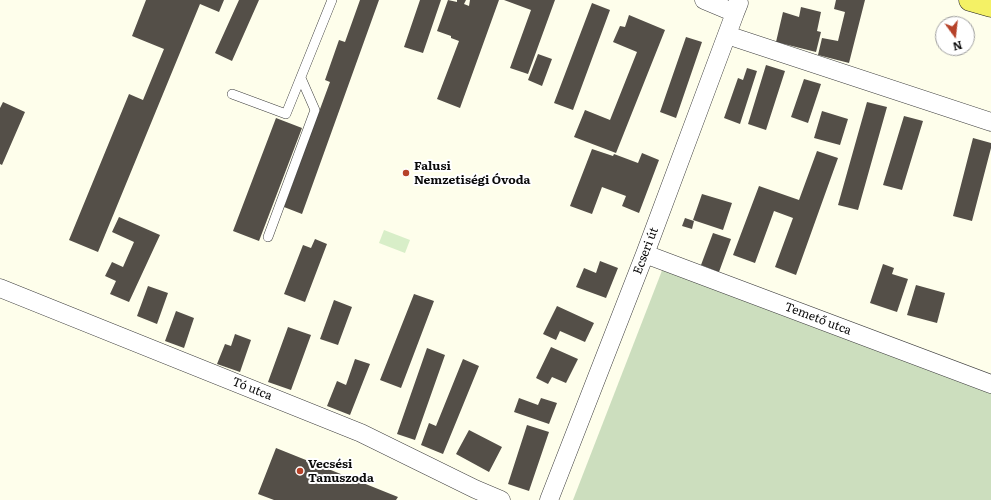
<!DOCTYPE html>
<meta charset="utf-8">
<style>
body{margin:0}
#map{position:relative;width:991px;height:500px;overflow:hidden;background:#fefeeb;font-family:Literata,serif}
canvas{display:block}
.north{position:absolute;left:935px;top:16px;width:40px;height:40px;box-sizing:border-box;background:#fff;border:1px solid #9d9d9d;border-radius:50%;rotate:165deg;font-size:11px;font-weight:700;line-height:16px;text-align:center;color:#0b0b0b}
.north::after{content:'';display:block;margin:auto;width:14px;height:18px;background:#b64229;clip-path:polygon(50% 0,100% 100%,50% 72%,0 100%)}
</style>
<div id="map">
<canvas width="991" height="500"></canvas>
<div class="north">N</div>
</div>
<script>
const ctx = document.querySelector('canvas').getContext('2d');
ctx.lineJoin = 'round';
function fillPath(path, color) {
  ctx.fillStyle = color;
  ctx.fill(path, 'evenodd');
}
function poly(rows) {
  const path = new Path2D();
  for (const r of rows) {
    path.moveTo(r[0], r[1]);
    for (let i = 2; i < r.length; i += 2) path.lineTo(r[i], r[i + 1]);
  }
  return path;
}
function trace(path, color, width, dash) {
  ctx.strokeStyle = color;
  ctx.lineWidth = width;
  ctx.lineCap = dash ? 'butt' : 'round';
  ctx.setLineDash(dash || []);
  ctx.stroke(path);
}
function label(font, color, halo, rows, align = 'center') {
  ctx.font = font + ' Literata,serif';
  ctx.lineWidth = 4;
  ctx.setLineDash([]);
  ctx.textBaseline = 'middle';
  ctx.strokeStyle = halo;
  ctx.fillStyle = color;
  for (const [text, x, y, turn = 0] of rows) {
    ctx.save();
    ctx.translate(x, y);
    ctx.rotate((+turn || 0) * Math.PI / 180);
    ctx.textAlign = isNaN(turn) ? turn : align;
    if (halo) ctx.strokeText(text, 0, 0);
    ctx.fillText(text, 0, 0);
    ctx.restore();
  }
}
fillPath(poly([
 [663,268,991,392,991,500,573,500]
]), '#ccdebe');
fillPath(poly([
 [384,230,410,240,405,253,379,243]
]), '#d8eec8');
fillPath(poly([
 [146,0,224,0,219,12,200,4,98,252,69,240,129,94,143,100,164,49,132,36],
 [239,0,259,0,232,61,215,53],
 [360,0,379,0,302,214,284,207,330,82,325,80,339,40,345,42],
 [420,0,441,0,423,53,404,47],
 [448,0,457,2,457,0,466,0,464,4,469,6,470,0,499,0,460,108,437,99,459,41,451,38,451,36,437,31],
 [504,0,555,0,528,74,510,68,531,10],
 [836,0,865,0,849,63,818,55,822,38,838,41,845,12,834,9],
 [592,3,610,10,573,110,554,103],
 [801,7,821,12,817,31,821,32,816,52,776,42,783,12,799,17],
 [629,15,665,30,616,153,574,137,585,110,610,120,637,52,613,42,620,26,625,27],
 [686,37,702,42,676,118,660,112],
 [538,54,552,59,542,86,528,80],
 [766,65,785,71,766,130,748,124],
 [747,68,757,71,740,124,724,118,738,78,743,80],
 [804,79,821,84,808,123,791,117],
 [3,102,25,112,2,165,0,164,0,108],
 [867,102,887,107,858,210,838,205],
 [822,111,848,119,840,145,814,138],
 [904,116,923,121,902,190,883,185],
 [276,118,302,128,259,241,233,231],
 [973,138,991,143,991,148,972,221,953,216],
 [592,149,613,156,614,154,638,163,642,153,659,160,639,213,622,206,626,196,602,187,592,214,570,206],
 [817,151,838,158,796,275,775,267,793,218,774,211,755,263,733,255,759,186,799,200],
 [702,194,732,203,723,230,693,220],
 [119,217,160,235,129,302,110,294,116,281,105,276,112,262,123,267,134,242,112,232],
 [685,218,694,221,692,229,682,226],
 [713,233,731,239,719,272,701,265],
 [315,239,327,244,305,302,284,294,303,245,311,248],
 [600,261,618,268,606,298,576,287,584,268,596,273],
 [883,264,894,268,892,274,908,279,897,312,870,303],
 [916,285,945,293,937,323,907,315],
 [148,286,168,293,157,324,137,316],
 [414,294,434,301,401,388,380,380],
 [334,300,352,307,338,345,320,339],
 [557,306,594,323,585,342,560,331,556,340,543,334],
 [176,311,194,318,184,348,165,341],
 [288,327,311,335,291,390,268,382],
 [235,334,251,340,240,372,217,364,225,344,231,346],
 [551,347,578,359,566,383,552,377,548,384,536,378],
 [427,348,445,355,415,440,397,434],
 [355,359,370,364,350,415,327,406,337,381,346,385],
 [463,359,479,366,443,454,421,445,429,423,436,426],
 [519,398,538,405,541,398,557,403,549,424,514,412],
 [527,425,549,432,529,491,508,484],
 [469,430,502,447,489,472,456,454],
 [276,448,398,497,396,500,274,500,258,494]
]), '#544f48');
const lane = poly([
 [232,94,286,114,332,0],
 [268,237,315,110,301,78]
]);
const street = poly([
 [704,0,735,13],
 [727,35,991,122],
 [645,254,991,384],
 [0,288,361,433,475,489,501,500],
 [549,500,645,254,735,13,739,3,738,0]
]);
const primary = poly([
 [970,0,991,6]
]);
trace(lane, '#3e3e3e', 10);
trace(street, '#3e3e3e', 19);
trace(primary, '#1c1c1c', 23);
trace(lane, '#fff', 9);
trace(street, '#fff', 18);
trace(primary, '#f4f165', 22);
for (const [x, y, r, color] of [
 [406,173,4,"#b64229"],
 [300,471,4,"#b64229"]
]) {
  const dot = new Path2D();
  dot.arc(x, y, r, 0, 2 * Math.PI);
  ctx.fillStyle = color;
  ctx.fill(dot);
  trace(dot, '#fff', 1.5);
}
label('bold 12px', '#0b0b0b', '#fff', [
 ["Falusi",414,166],
 ["Nemzetiségi Óvoda",414,180],
 ["Vecsési",308,464],
 ["Tanuszoda",308,478]
], 'left');
label('12px', '#0b0b0b', '#fff', [
 ["Ecseri út",646,251,-69],
 ["Temető utca",818,319,21],
 ["Tó utca",252,389,22]
]);
</script>
